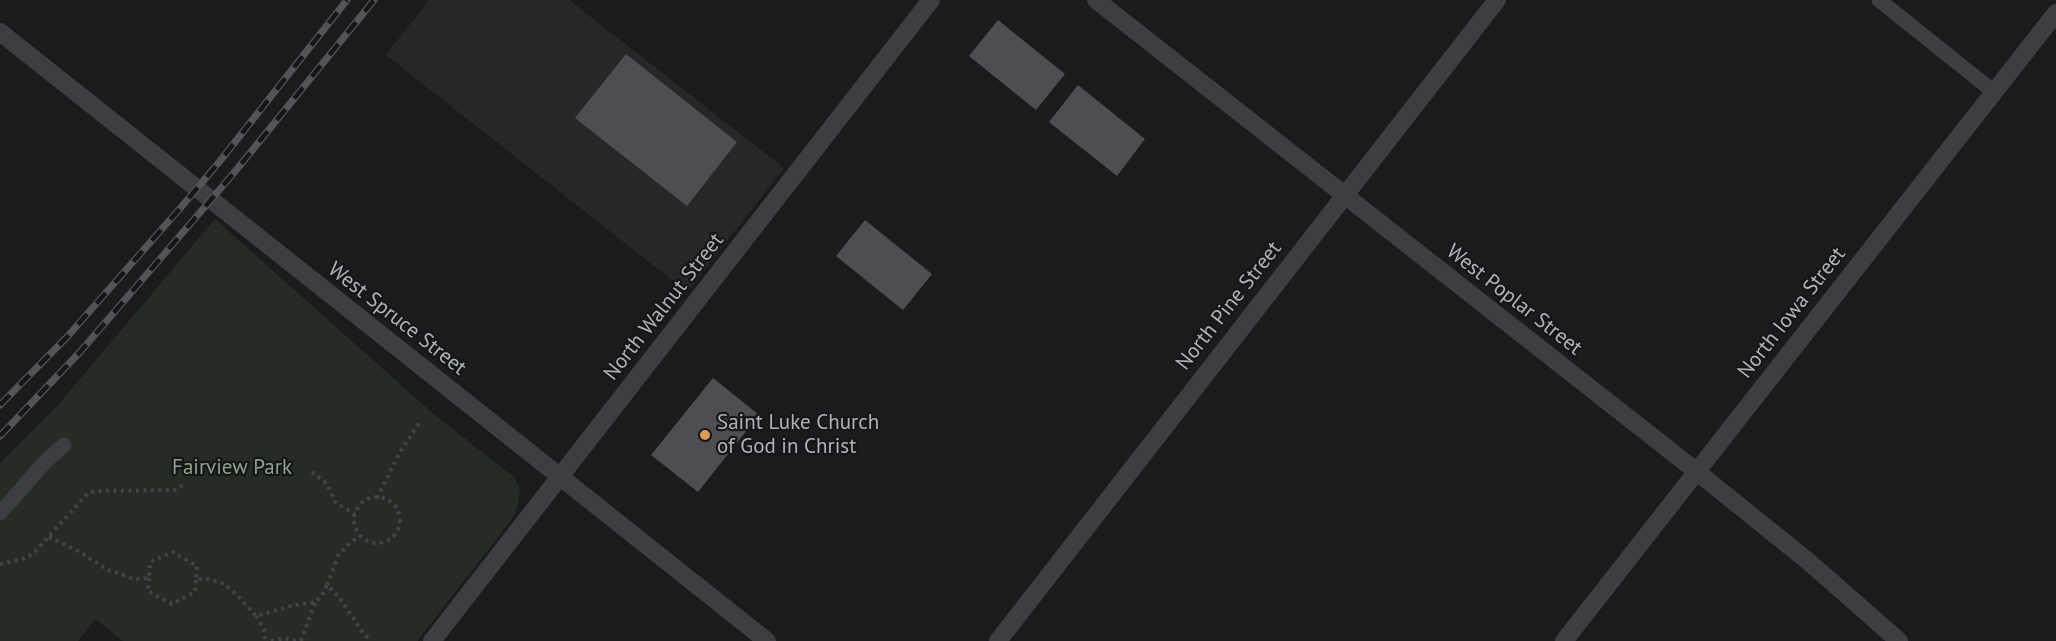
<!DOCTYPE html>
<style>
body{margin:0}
canvas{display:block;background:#1b1b1d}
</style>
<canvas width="2056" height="641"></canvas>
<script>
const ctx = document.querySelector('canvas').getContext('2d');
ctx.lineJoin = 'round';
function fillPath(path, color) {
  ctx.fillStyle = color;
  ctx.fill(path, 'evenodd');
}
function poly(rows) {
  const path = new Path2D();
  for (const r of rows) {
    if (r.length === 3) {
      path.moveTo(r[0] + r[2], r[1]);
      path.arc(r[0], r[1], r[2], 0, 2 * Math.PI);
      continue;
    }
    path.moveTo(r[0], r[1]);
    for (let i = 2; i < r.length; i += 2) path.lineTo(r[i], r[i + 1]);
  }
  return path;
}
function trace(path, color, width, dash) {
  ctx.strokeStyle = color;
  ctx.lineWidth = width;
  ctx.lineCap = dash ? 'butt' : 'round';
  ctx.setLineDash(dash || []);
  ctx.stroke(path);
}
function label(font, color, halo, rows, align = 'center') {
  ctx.font = font + ' "PT Sans",sans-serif';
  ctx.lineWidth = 4.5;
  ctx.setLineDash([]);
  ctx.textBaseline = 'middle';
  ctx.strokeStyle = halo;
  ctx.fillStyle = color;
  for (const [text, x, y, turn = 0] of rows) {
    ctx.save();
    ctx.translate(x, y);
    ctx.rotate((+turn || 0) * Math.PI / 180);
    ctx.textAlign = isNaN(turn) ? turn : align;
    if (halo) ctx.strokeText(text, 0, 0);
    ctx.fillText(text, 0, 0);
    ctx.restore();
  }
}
fillPath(poly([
 [429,0,569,0,784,168,687,292,386,55]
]), '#27272a');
fillPath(poly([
 [215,219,430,411,515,478,520,491,518,504,513,518,417,641,123,641,95,619,78,641,0,641,0,463,58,405]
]), '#252c25');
fillPath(poly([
 [998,20,1065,74,1036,110,969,56],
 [626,54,737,142,687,206,575,118],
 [1078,85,1145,139,1117,176,1049,122],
 [865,220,932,274,903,310,836,256],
 [713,378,759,415,698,492,651,455]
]), '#4d4e52');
trace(poly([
 [312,472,327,484,336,503,355,514],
 [377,520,23],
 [377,498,400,452,421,420],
 [49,537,80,552,108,570,135,579,149,578,150,562,173,552,197,566,196,579,209,579,224,584,237,595,256,616,295,605,316,602,322,595,327,585,339,597,363,633,371,641],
 [0,564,23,559,34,553,88,493,95,491,175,490,183,485],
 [149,578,148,591,172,604,195,592,196,579],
 [327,585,338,556,349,544,360,536],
 [256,616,264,629,265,641],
 [271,641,285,638,296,641],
 [301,641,315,602]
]), '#424548', 4, [3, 4.5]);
trace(poly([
 [1879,0,1994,92],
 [0,513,45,462,64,445]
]), '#3c3e41', 15);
trace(poly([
 [1096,0,1696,471,1809,562,1899,641],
 [432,641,931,0],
 [998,641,1497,0]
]), '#3c3e41', 18);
trace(poly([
 [0,32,767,641],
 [1564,641,2056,13]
]), '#3c3e41', 18);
const rail = poly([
 [0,405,67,337,183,205,220,161,347,0],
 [0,436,80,352,233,174,374,0]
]);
trace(rail, '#525458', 7);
trace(rail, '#161618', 4.5, [14]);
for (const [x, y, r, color] of [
 [705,435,6,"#dd9a53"]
]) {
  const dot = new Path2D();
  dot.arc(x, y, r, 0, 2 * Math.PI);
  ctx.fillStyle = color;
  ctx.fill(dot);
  trace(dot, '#161618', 2);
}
label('21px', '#afb4bb', '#161618', [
 ["West Poplar Street",1514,300,38],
 ["North Pine Street",1229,306,-52],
 ["North Walnut Street",664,307,-52],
 ["North Iowa Street",1792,313,-52],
 ["West Spruce Street",397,319,38]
]);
label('21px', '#afb4bb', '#161618', [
 ["Saint Luke Church",717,423],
 ["of God in Christ",717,447]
], 'left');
label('21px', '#8ba389', '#161618', [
 ["Fairview Park",232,468]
]);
</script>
